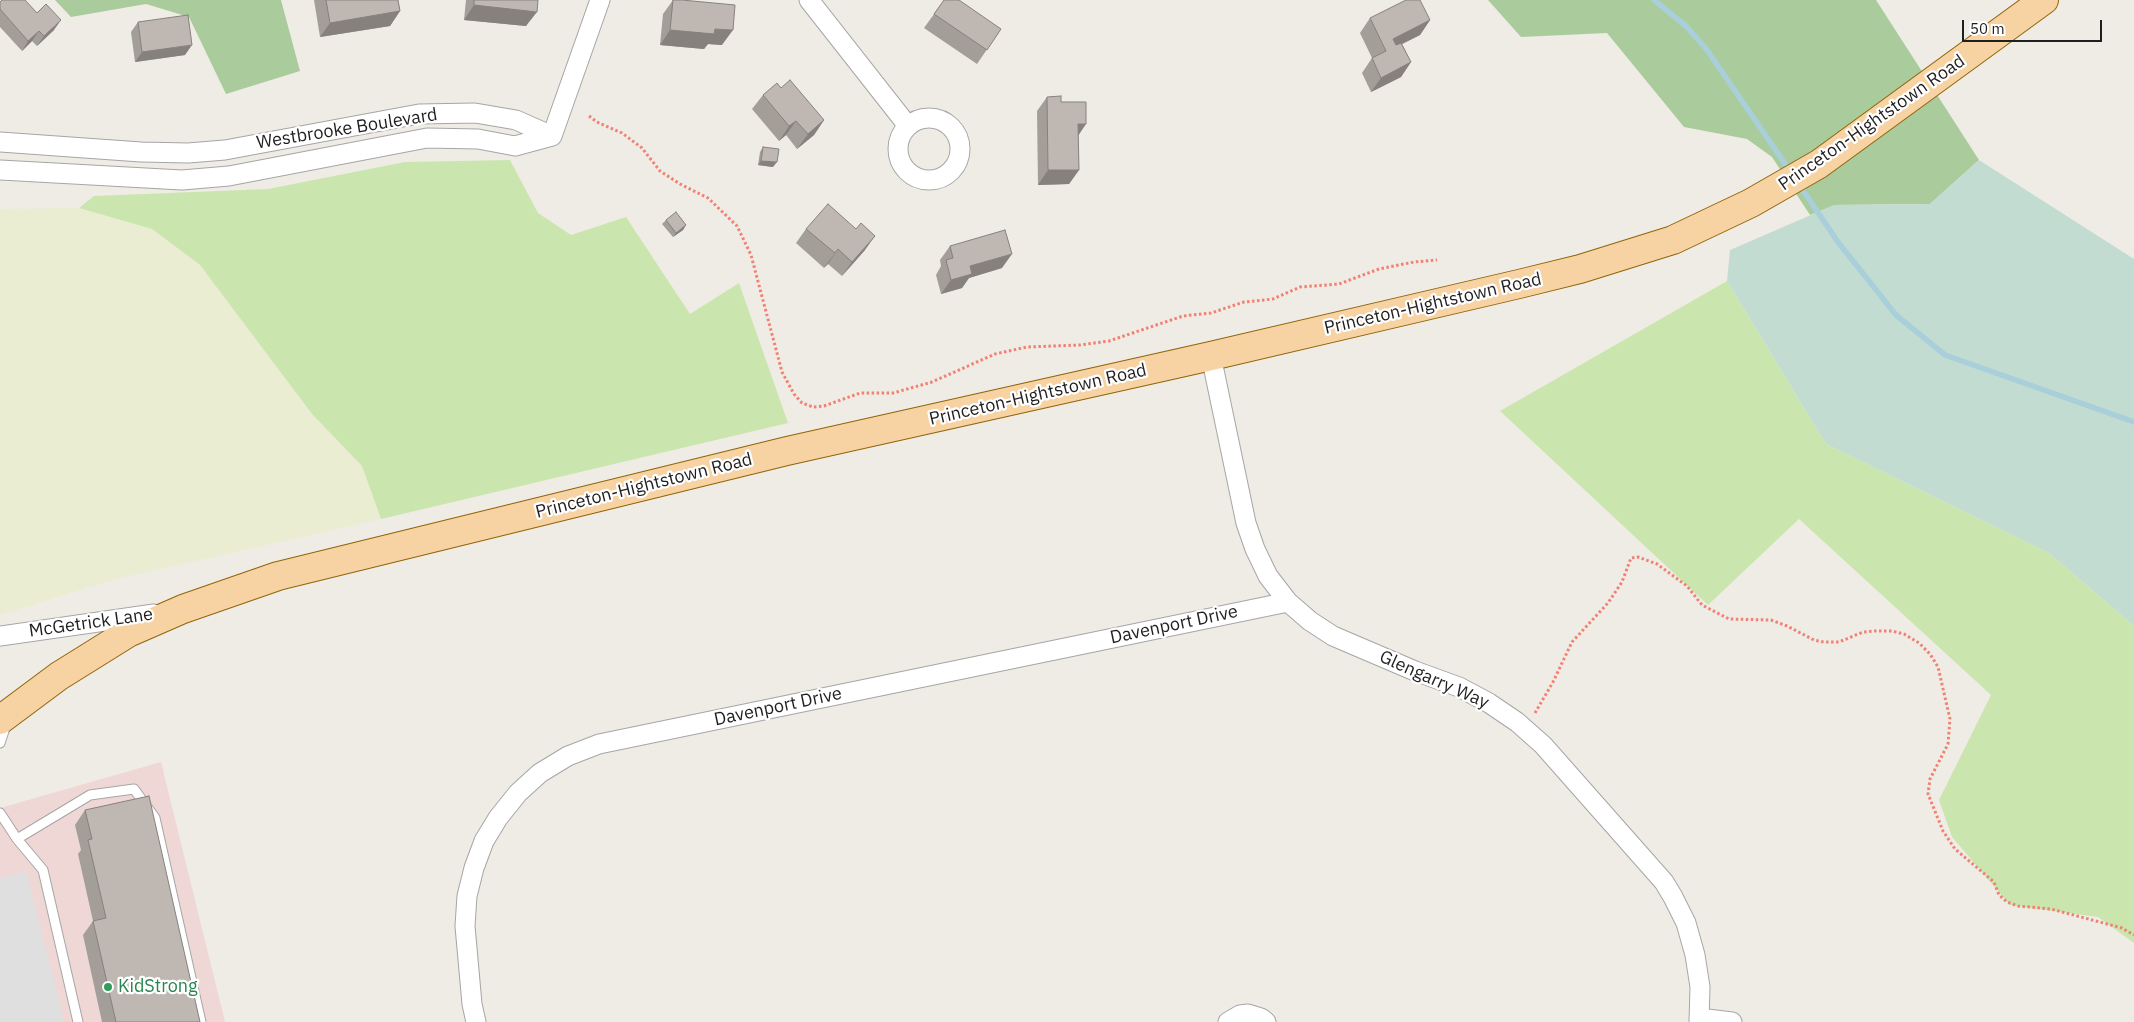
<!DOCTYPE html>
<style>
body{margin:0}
#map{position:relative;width:2134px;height:1022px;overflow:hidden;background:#efece5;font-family:"IBM Plex Sans",sans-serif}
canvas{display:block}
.scale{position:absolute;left:1962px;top:20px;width:140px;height:22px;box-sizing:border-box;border:2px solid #1f1f1f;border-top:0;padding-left:6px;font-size:15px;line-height:18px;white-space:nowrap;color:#1f1f1f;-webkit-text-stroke:4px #fff;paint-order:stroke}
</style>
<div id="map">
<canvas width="2134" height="1022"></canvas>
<div class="scale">50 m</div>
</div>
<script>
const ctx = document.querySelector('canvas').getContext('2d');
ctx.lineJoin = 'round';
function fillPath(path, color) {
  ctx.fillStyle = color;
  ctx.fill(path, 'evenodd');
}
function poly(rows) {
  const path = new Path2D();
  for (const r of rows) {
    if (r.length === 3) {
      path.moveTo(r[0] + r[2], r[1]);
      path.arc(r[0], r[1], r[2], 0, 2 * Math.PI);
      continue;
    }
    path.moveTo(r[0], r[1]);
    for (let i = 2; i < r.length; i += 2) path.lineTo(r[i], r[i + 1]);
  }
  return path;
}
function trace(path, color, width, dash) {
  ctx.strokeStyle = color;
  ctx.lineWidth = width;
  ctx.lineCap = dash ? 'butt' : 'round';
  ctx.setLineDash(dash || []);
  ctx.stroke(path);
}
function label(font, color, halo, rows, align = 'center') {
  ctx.font = font + ' "IBM Plex Sans",sans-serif';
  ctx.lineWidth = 4.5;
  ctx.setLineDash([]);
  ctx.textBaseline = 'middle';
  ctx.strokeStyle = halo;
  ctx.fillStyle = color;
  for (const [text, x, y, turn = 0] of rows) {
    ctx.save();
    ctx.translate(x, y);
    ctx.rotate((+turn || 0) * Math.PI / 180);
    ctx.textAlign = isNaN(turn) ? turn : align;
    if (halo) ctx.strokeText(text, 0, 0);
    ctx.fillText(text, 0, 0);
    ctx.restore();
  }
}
fillPath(poly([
 [161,762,225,1022,0,1022,0,808]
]), '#efd7d6');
fillPath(poly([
 [79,208,152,229,200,265,312,414,362,466,381,519,112,580,0,615,0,209]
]), '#ebedd2');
fillPath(poly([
 [510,160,538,213,571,235,626,217,690,314,739,283,788,423,381,519,362,466,312,414,200,265,152,229,79,208,94,196,268,189,405,162],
 [1727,281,1826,444,2049,553,2134,626,2134,943,2098,917,2010,905,1952,837,1939,800,1991,695,1799,519,1708,605,1500,411]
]), '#cae6ae');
fillPath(poly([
 [55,0,281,0,300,71,226,94,189,17,146,4,71,17],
 [1488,0,1876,0,1979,160,1930,204,1835,205,1810,215,1772,157,1747,139,1684,127,1607,33,1521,37]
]), '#aacc9c');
fillPath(poly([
 [1979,160,2134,259,2134,626,2049,553,1826,444,1727,281,1730,250,1834,205,1930,204]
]), '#c3dcd1');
fillPath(poly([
 [26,871,64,1022,0,1022,0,878]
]), '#dfdfdf');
trace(poly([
 [1654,0,1687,27,1707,50,1790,171],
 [1798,183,1838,242,1896,315,1945,355,2134,422]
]), '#a8cfda', 5.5);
const lane = poly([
 [0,743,7,722],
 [0,813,17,839,43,870,78,1022],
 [17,839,90,795,134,789,155,818,201,1022]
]);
const street = poly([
 [809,0,908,126],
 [929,149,31],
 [552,136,600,0],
 [0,142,141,152,188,153,225,150,419,114,475,113,516,120,552,136],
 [0,170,182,180,229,176,427,138,478,139,515,146,552,136],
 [1211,356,1246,523,1255,549,1268,576,1288,602,1310,621,1333,636,1415,671,1459,687,1489,703,1517,722,1543,745,1664,882,1673,897,1686,923,1695,955,1700,987,1699,1022],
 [0,636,154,614],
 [1699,1018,1732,1022],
 [476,1022,472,1004,465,926,467,896,474,868,484,841,498,818,518,793,540,773,568,756,599,744,1288,602],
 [1228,1022,1240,1015,1248,1014,1261,1018,1266,1022]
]);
const primary = poly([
 [0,720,59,676,128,633,183,609,278,576,787,451,1211,356,1519,284,1580,269,1673,240,1751,203,1819,164,2044,0]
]);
trace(lane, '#a6a6a6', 11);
trace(street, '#a6a6a6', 21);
trace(primary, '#916408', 30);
trace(poly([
 [589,116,597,122,622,133,642,148,660,171,680,184,708,198,737,226,751,255,782,372,794,394,802,403,813,407,824,406,860,393,893,393,932,382,995,354,1027,347,1080,345,1109,341,1183,316,1211,313,1244,302,1273,299,1300,287,1339,284,1379,269,1414,262,1437,260],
 [1535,713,1553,682,1572,642,1608,603,1622,582,1631,558,1638,557,1657,564,1687,586,1702,605,1729,619,1771,620,1787,626,1814,640,1824,642,1839,642,1863,632,1875,631,1892,631,1904,634,1919,643,1930,654,1938,667,1950,719,1948,744,1930,779,1928,794,1943,831,1955,849,1994,882,1999,895,2007,902,2018,906,2051,909,2122,928,2134,935]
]), '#f28073', 3, [2.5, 2.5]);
trace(lane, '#fff', 9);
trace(street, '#fff', 19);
trace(primary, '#f7d2a3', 28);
fillPath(poly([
 [314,0,398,0,400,11,390,26,320,37],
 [466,0,538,0,526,26,464,20],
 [673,0,682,0,722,45,708,44,704,49,660,45,663,14],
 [944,0,1001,29,977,64,924,28],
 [0,2,37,13,54,30,37,46,32,41,22,51,0,27],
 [1370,18,1430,20,1420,35,1402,44,1411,62,1401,77,1371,92,1362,73,1372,58,1360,33],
 [138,22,185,55,135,62,131,32],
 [781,88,824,120,814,135,797,149,786,135,779,141,752,109,763,95],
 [1047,97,1078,135,1079,170,1069,184,1038,185,1037,111],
 [763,147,773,167,758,165,760,152],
 [666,220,686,225,683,230,673,237,662,224],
 [806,229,865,250,842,276,828,264,824,268,796,243],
 [950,246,1002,268,969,278,962,288,941,294,936,275,941,266,940,260],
 [85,810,200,1022,102,1022,83,935,93,921,78,854,81,850,75,825]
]), '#a49e99');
fillPath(poly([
 [474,5,537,12,526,26,464,20],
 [400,11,390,26,320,37,330,23],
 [61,20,54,30,37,46,44,36],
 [1430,20,1420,35,1384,53,1393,39],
 [715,29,733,30,722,45,708,44,704,49,660,45,670,30],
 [39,31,32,41,22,51,28,41],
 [192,45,185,55,135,62,142,52],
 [1411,62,1401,77,1371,92,1381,78],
 [824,120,814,135,797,149,808,134],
 [796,121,786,135,779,141,789,126],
 [1078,124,1086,124,1076,139],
 [761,161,777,162,773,167,758,165],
 [1048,170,1079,170,1069,184,1038,185],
 [686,225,683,230,673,237,676,233],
 [875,236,865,250,842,276,852,262],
 [838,249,828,264,824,268,835,253],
 [1012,254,1002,268,969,278,962,288,941,294,951,280,970,266]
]), '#86817d');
const building = poly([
 [2,0,25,0,37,13,46,4,61,20,44,36,39,31,28,41,0,9,0,2,2,0],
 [326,0,398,0,400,11,330,23,326,0],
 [474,0,538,0,537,12,474,5,474,0],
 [673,0,682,0,735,5,733,30,715,29,714,34,670,30,673,0],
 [944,0,959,0,1001,29,987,50,934,14,944,0],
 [1406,0,1420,0,1430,20,1393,39,1396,45,1401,43,1411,62,1381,78,1372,58,1386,51,1370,18,1406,0],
 [188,15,192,45,142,52,138,22,188,15],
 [790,80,824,120,808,134,796,121,789,126,763,95,777,83,781,88,790,80],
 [1061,96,1061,102,1086,102,1086,124,1078,124,1079,170,1048,170,1047,97,1061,96],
 [763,147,779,149,777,162,761,161,763,147],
 [828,204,856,229,861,223,875,236,852,262,838,249,835,253,806,229,828,204],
 [676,212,686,225,676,233,666,220,676,212],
 [1005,230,1012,254,970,266,972,274,951,280,946,260,953,258,950,246,1005,230],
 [149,796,200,1022,116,1022,93,921,106,918,88,840,92,839,85,810,149,796]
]);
fillPath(building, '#bfb8b2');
trace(building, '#86817d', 1);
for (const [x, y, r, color] of [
 [108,987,5,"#2e9e5b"]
]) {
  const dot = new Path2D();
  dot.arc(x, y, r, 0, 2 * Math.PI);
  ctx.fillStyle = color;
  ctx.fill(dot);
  trace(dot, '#fff', 2);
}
label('18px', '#1f1f1f', '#fff', [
 ["Princeton-Hightstown Road",1872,123,-35],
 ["Westbrooke Boulevard",347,129,-9],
 ["Princeton-Hightstown Road",1433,304,-13],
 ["Princeton-Hightstown Road",1038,395,-13],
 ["Princeton-Hightstown Road",644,486,-14],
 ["McGetrick Lane",91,623,-8],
 ["Davenport Drive",1174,625,-12],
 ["Glengarry Way",1434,680,24],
 ["Davenport Drive",778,707,-12]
]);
label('18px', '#27864d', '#fff', [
 ["KidStrong",118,987]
], 'left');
</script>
